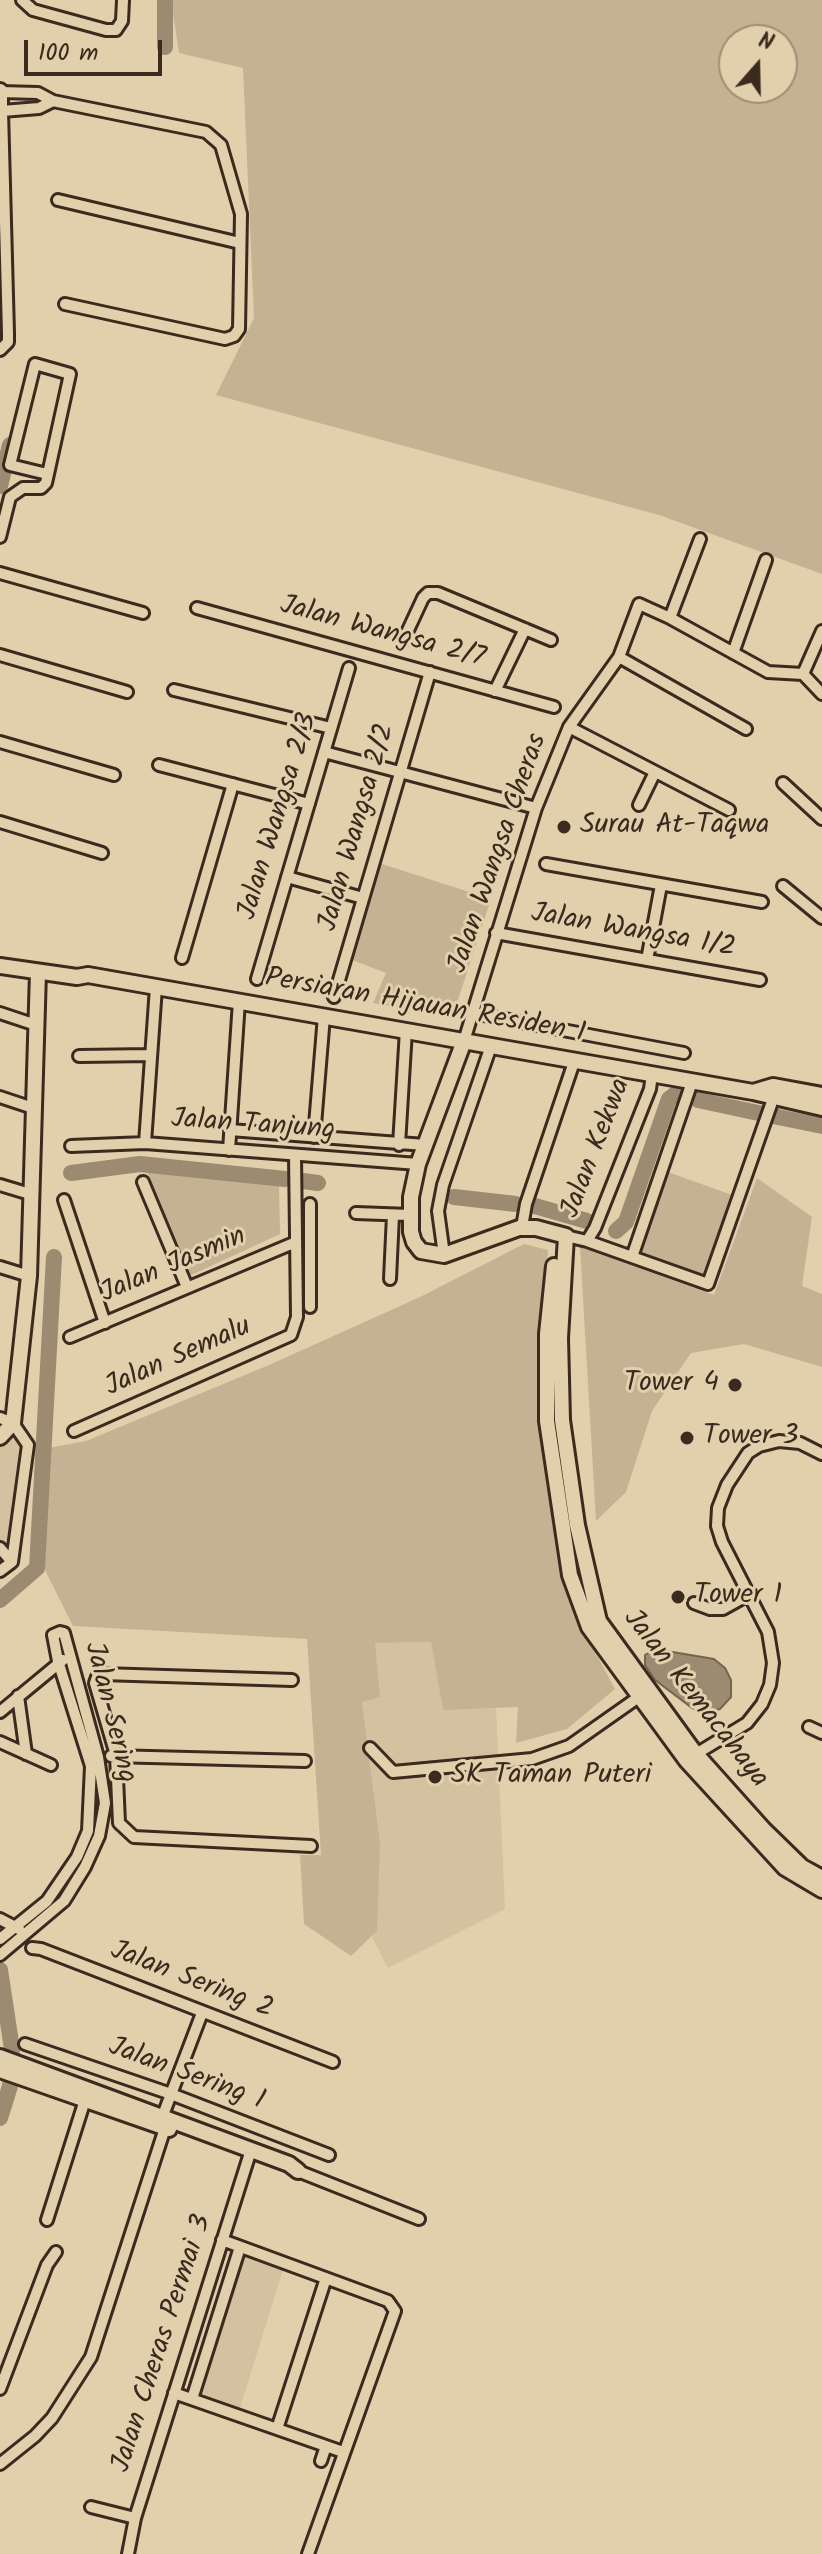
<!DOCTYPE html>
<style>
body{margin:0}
#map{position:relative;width:822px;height:2554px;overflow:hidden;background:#e2d0ad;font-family:Kalam,sans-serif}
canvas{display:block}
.north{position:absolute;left:718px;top:24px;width:80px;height:80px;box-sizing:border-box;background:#e2d0ad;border:2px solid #9f8e74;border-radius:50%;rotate:20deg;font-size:22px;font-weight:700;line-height:32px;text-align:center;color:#3b2a1e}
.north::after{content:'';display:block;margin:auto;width:28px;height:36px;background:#3b2a1e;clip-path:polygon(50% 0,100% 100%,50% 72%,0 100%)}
.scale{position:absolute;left:24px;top:40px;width:138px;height:36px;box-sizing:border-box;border:4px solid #3b2a1e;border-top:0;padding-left:10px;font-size:24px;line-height:28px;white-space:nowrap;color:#3b2a1e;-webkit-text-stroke:6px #e2d0ad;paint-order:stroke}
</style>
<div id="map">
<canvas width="822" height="2554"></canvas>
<div class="north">N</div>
<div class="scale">100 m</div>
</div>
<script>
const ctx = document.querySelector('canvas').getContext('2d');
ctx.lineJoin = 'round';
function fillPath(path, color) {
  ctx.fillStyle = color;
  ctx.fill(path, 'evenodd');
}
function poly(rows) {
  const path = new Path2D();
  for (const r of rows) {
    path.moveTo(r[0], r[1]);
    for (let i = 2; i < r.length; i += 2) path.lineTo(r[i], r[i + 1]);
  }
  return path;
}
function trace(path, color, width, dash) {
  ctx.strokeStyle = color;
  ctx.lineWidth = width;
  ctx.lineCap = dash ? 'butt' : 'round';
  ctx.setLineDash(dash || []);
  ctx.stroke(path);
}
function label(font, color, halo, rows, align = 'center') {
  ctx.font = font + ' Kalam,sans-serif';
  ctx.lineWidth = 6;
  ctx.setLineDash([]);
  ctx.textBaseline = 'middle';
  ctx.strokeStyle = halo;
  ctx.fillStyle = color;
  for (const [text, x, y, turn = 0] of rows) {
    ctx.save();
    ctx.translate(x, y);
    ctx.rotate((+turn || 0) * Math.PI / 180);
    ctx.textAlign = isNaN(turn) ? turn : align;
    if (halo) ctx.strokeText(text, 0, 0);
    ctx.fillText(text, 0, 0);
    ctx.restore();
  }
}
fillPath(poly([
 [0,1422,12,1429,23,1445,7,1561,0,1566],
 [431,1642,443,1709,496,1708,505,1909,388,1968,372,1937,377,1931,362,1701,380,1697,374,1643],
 [243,2251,284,2267,239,2411,196,2396]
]), '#d3c1a0');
fillPath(poly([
 [171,0,822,0,822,574,659,515,216,395,254,318,243,68,179,53],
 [734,40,782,40,782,88,734,88],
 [379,863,491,899,452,1018,373,1003,386,973,352,960],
 [146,1169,279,1183,280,1234,187,1277],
 [665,1171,735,1196,707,1281,636,1255],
 [757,1178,812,1217,802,1286,822,1294,822,1367,744,1344,691,1353,652,1411,626,1492,596,1521,580,1247,714,1295],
 [524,1244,548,1250,539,1389,547,1490,578,1620,615,1689,567,1729,516,1743,518,1707,443,1710,431,1642,375,1643,380,1697,362,1702,380,1844,377,1931,351,1956,304,1924,300,1855,321,1855,307,1639,73,1626,43,1566,48,1448,86,1441,269,1365,420,1297]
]), '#c4b293');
const water = poly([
 [655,1649,714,1659,725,1668,731,1680,731,1697,720,1709,707,1713,692,1708,655,1680,645,1665,645,1655,655,1649]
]);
fillPath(water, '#9c8a71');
trace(water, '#756450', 2);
trace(poly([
 [165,0,165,47],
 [0,486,10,445],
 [698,1100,763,1114],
 [773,1116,822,1126],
 [71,1173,140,1164,285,1179],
 [303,1181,318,1183],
 [454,1197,516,1204],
 [535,1206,587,1221],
 [616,1231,626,1222,669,1099,674,1095,680,1096],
 [0,1600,37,1568,54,1257],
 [0,1970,12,2049,10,2086,0,2118]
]), '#9c8a71', 16);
const street = poly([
 [22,0,33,10,106,30,116,30,122,21,123,0],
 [0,92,38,93,53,101,206,132,221,145,241,214,239,329,234,336,225,339,65,304],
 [58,200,240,243],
 [0,350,8,342,8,333,2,111,39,108,53,101],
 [0,537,10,497,23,488,41,488,46,483,70,374,35,364,10,465,47,474],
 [0,573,143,613],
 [197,608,554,707],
 [670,618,700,539],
 [403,641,423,598,428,593,438,593,551,640],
 [733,653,766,560],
 [0,655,127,692],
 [619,657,746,729],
 [803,674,822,631],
 [803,674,822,694],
 [174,690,331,728],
 [495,691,525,629],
 [569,727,729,810],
 [0,742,114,775],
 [324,752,536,808],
 [159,765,309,804],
 [783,783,822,819],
 [639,805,655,772],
 [0,822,102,853],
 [546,864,762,902],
 [287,877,363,898],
 [783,886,822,918],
 [496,933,760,980],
 [182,958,233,784],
 [647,960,661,885],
 [257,979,349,668],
 [334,997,430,672],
 [0,1013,36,1025],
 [473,1013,684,1053],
 [464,1041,536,808,569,727,619,657,639,604,670,618,768,672,803,674],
 [79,1056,151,1055],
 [0,1097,33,1108],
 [230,1130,425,1145],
 [314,1137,324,1016],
 [145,1143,156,987],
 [399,1145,406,1030],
 [71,1146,145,1143,418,1164],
 [229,1150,239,1001],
 [143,1182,187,1287],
 [0,1185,30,1194],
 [64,1200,105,1323],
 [310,1204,310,1307],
 [356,1213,410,1215],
 [522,1227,526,1204,574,1062],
 [566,1236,587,1241,708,1284,773,1099,773,1091],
 [587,1241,595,1228,650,1089,652,1074],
 [444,1255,438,1211,443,1185,491,1046],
 [632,1257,692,1082],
 [0,1267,29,1276],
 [390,1279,393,1215],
 [70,1337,296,1242],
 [0,1418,13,1423,28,1445,12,1562,0,1571],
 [74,1431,291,1335,297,1317,295,1155],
 [0,1548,12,1562],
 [694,1603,710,1609,723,1609,750,1594],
 [292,1680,102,1674,97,1677,95,1683,116,1755,119,1823,134,1837,311,1846],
 [18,1696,26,1754],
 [0,1712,63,1660],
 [809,1727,822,1733],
 [0,1742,51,1765],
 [370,1748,393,1772,532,1759,569,1746,643,1694],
 [111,1756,305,1761],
 [691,1757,747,1723,762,1704,770,1685,773,1663,768,1632,722,1542,717,1526,718,1508,727,1485,748,1453,759,1446,779,1441,800,1443,822,1454],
 [0,1919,19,1929],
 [0,1939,47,1901,77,1857,88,1831,91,1766,58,1661,53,1635,60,1632,64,1633,98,1757,105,1803,99,1836,85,1867,64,1901,0,1955],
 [32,1948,41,1949,333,2062],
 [25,2044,171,2094,329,2155],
 [160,2123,202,2013],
 [298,2171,419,2219],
 [47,2220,85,2100],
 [222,2240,388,2301,395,2311,308,2554],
 [0,2389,47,2265,56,2252],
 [174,2393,343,2452],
 [192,2399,240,2247],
 [277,2429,326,2278],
 [321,2461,326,2446],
 [0,2464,35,2436,52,2418,91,2357,166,2125],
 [91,2507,135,2518],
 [128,2554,135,2518,251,2150]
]);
const secondary = poly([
 [0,91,0,112],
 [0,966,77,977,88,975,753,1092,822,1108],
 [464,1041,418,1164,411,1197,411,1232,414,1242,421,1251,444,1255,519,1228,536,1228,566,1236,560,1338,562,1420,577,1525,599,1621,695,1753,763,1829,802,1867,822,1878],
 [753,1092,773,1086,822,1095],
 [554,1266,547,1334,547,1421,570,1575,589,1627,687,1761,785,1868,822,1890],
 [0,1437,13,1423,29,1276,38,972],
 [0,2057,289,2164,298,2171],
 [0,2070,169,2129]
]);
trace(street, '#3b2a1e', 16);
trace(secondary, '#3b2a1e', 20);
trace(street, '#e2d0ad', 10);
trace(secondary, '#e2d0ad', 14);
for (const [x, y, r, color] of [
 [564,827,8,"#3b2a1e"],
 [735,1385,8,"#3b2a1e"],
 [687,1438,8,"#3b2a1e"],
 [678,1597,8,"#3b2a1e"],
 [435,1777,8,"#3b2a1e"]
]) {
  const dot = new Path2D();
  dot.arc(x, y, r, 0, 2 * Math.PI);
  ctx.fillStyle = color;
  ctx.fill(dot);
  trace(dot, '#e2d0ad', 3);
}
label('28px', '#3b2a1e', '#e2d0ad', [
 ["Jalan Wangsa 2/7",382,634,15],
 ["Jalan Wangsa 2/3",280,817,-73],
 ["Jalan Wangsa 2/2",359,828,-74],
 ["Jalan Wangsa Cheras",500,854,-71],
 ["Jalan Wangsa 1/2",633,933,10],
 ["Persiaran Hijauan Residen 1",425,1008,10],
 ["Jalan Tanjung",253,1127,4],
 ["Jalan Kekwa",598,1149,-69],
 ["Jalan Jasmin",174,1267,-23],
 ["Jalan Semalu",179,1359,-24],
 ["Jalan Kemacahaya",694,1700,52],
 ["Jalan Sering",108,1713,76],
 ["Jalan Sering 2",191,1982,21],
 ["Jalan Sering 1",186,2076,20],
 ["Jalan Cheras Permai 3",164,2344,-72]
]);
label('28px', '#3b2a1e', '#e2d0ad', [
 ["Surau At-Taqwa",580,827],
 ["Tower 4",719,1385,"right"],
 ["Tower 3",703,1438],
 ["Tower 1",694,1597],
 ["SK Taman Puteri",451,1777]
], 'left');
</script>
